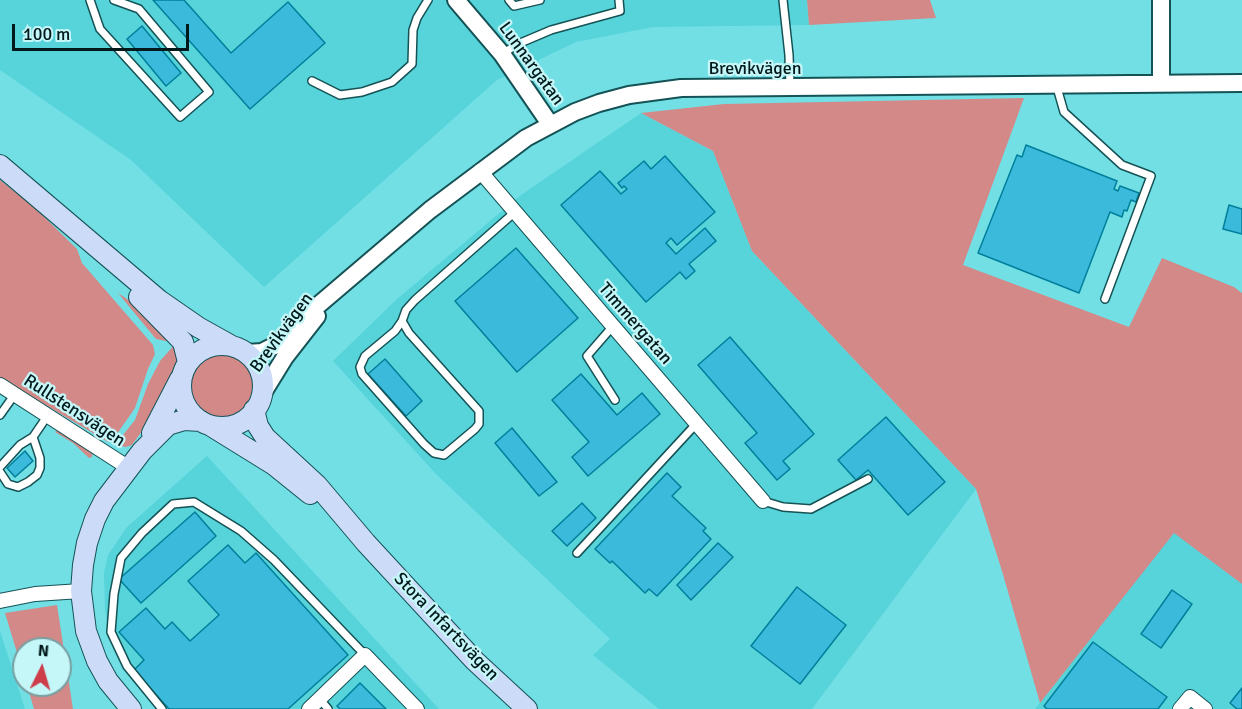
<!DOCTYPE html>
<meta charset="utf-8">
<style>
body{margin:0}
#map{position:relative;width:1242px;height:709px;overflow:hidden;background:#72dfe5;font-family:Signika,sans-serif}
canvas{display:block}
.north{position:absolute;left:12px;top:637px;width:60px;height:60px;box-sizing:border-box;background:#c5f7f9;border:2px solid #779ea0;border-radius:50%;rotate:5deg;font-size:16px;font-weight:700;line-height:24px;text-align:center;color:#02191b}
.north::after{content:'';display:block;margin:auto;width:21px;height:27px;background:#cd3d4a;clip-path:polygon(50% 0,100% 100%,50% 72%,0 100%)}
.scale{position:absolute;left:12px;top:24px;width:177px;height:27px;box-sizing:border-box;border:3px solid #02191b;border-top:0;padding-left:8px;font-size:18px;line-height:21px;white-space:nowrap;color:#02191b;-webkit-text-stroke:4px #c5f7f9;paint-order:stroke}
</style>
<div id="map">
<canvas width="1242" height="709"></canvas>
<div class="north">N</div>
<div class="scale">100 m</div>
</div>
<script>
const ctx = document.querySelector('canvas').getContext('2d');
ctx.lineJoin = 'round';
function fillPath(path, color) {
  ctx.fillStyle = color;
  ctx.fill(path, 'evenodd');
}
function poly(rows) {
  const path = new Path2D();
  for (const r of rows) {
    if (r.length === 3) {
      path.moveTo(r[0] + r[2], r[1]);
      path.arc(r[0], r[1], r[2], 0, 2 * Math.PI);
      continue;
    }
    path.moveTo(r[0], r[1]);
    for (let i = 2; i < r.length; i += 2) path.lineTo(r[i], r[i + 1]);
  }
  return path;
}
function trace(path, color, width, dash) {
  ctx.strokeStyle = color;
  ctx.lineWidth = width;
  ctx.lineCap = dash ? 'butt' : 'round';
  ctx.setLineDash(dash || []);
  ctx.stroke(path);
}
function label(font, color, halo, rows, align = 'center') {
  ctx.font = font + ' Signika,sans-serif';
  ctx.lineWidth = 4.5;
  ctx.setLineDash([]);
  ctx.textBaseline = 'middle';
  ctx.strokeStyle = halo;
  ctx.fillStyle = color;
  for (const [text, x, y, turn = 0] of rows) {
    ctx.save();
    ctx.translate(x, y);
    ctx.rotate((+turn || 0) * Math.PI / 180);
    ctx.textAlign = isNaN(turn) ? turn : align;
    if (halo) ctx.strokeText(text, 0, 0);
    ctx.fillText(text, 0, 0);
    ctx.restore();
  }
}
fillPath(poly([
 [0,0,807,0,809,25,653,27,576,42,497,80,264,287,131,160,0,70],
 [641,113,713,151,752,251,976,489,812,709,659,709,593,655,610,639,436,474,333,361,397,299,521,195],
 [207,456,439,709,158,709,134,683,121,661,109,636,105,609,104,573,108,555,127,527],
 [1174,532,1242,584,1242,709,1035,709],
 [0,631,25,709,0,709]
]), '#57d3da');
fillPath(poly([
 [807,0,930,0,936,18,809,25],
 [1024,98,963,265,1129,327,1162,258,1234,287,1242,293,1242,584,1174,533,1040,703,1002,571,976,489,752,251,713,151,641,113,724,104],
 [0,180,35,208,77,249,82,263,153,345,155,354,148,369,135,408,117,434,108,442,0,378],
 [118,293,133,303,172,337,166,341,156,339],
 [176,343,180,357,178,367,155,413,132,445,126,447,115,445,135,420,148,384,160,361],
 [222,386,31],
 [59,429,93,452,92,457,89,458,73,443,55,432],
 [57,605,73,709,34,709,27,685,60,685,60,649,24,649,24,676,5,613]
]), '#d28988');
const building = poly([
 [153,0,184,0,231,53,288,2,325,43,250,109,153,0],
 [142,26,181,73,166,86,127,39,142,26],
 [1026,145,1117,181,1114,189,1118,191,1120,186,1139,193,1136,202,1131,200,1127,211,1124,210,1122,217,1110,212,1079,293,978,253,1017,155,1022,157,1026,145],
 [665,156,715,212,677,245,671,238,666,243,676,254,705,228,716,241,689,264,695,271,686,279,680,272,646,302,561,205,600,171,621,194,627,189,624,186,622,188,618,183,644,161,651,169,665,156],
 [1229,205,1242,209,1242,234,1223,229,1229,205],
 [516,248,578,318,517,372,455,301,516,248],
 [730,337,814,434,783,461,790,469,777,480,745,443,757,433,698,365,730,337],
 [385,359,422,401,406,416,368,374,385,359],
 [581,374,617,415,642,393,660,414,588,476,572,457,589,442,552,400,581,374],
 [886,417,945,482,908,515,868,470,856,480,838,460,886,417],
 [512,428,557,482,539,496,495,443,512,428],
 [25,451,33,461,15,477,7,468,25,451],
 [667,473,681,487,672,496,706,528,703,531,711,539,657,596,649,589,645,593,612,561,610,563,595,549,667,473],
 [582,503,596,518,567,546,552,531,582,503],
 [195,512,216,536,141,603,119,579,195,512],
 [718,543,733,557,691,600,677,585,718,543],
 [228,545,245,563,256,553,348,655,288,709,169,709,134,670,144,660,119,632,146,608,165,629,172,622,190,641,219,615,188,581,228,545],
 [797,587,846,625,800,684,751,646,797,587],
 [1172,590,1192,604,1161,648,1141,634,1172,590],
 [1093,642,1167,697,1158,709,1047,709,1044,706,1093,642],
 [360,683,386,709,340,709,337,706,360,683],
 [1242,688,1242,709,1237,709,1230,703,1242,688]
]);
fillPath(building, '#3cbadc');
trace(building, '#007f9b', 1.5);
const service = poly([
 [90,0,100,29,180,117,209,92,139,9,114,0],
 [509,0,514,6,540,0],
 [783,0,789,55,790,86],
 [502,54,518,44,551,30,620,11,619,0],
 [312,81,340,95,362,92,392,82,412,64,413,30,417,18,428,0],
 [1056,84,1064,112,1122,165,1151,176,1105,299],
 [402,321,395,331,365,356,360,367,362,374,424,444,434,453,444,455,475,429,479,424,479,411,409,333,402,321,406,310,415,300,515,212],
 [613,326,587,356,615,400],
 [0,415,15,394],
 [0,467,20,445,33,437,48,415],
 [0,472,8,484,18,487,28,482,37,475,40,468,40,458,33,437],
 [763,501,783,507,811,509,868,479],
 [577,553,697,423],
 [319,698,328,709],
 [162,709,127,666,111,632,114,594,121,558,142,533,173,504,194,502,241,531,274,560,365,655]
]);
const minor = poly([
 [480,171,763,501],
 [0,385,129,468],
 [0,601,35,594,81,591],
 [309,709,365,655,417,709],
 [1180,709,1190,697,1205,709]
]);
const tertiary = poly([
 [456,0,502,54,550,124],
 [1161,0,1161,83],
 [246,353,262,352,276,345,302,319,430,210,526,138,575,112,599,103,629,95,681,88,1242,83],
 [261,396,285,357,317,316]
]);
const secondary = poly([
 [0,165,159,300,198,327,232,346],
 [139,297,183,342,188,362],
 [222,386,41],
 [254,410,258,426,265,437,317,485,366,543,475,661,527,709],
 [211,426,274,465,310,494],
 [152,433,180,379],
 [131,709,108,681,97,661,86,631,81,591,83,565,87,543,95,519,104,501,142,451,168,425,184,420,201,421]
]);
trace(service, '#145255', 10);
trace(minor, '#145255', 16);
trace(tertiary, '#145255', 20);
trace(secondary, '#145255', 22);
trace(service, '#fff', 7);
trace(minor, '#fff', 14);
trace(tertiary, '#fff', 16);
trace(secondary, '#ccdcf8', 20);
label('18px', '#02191b', '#c5f7f9', [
 ["Lunnargatan",531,64,54],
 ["Brevikvägen",755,69],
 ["Timmergatan",635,324,49],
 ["Brevikvägen",282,333,-54],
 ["Rullstensvägen",74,411,33],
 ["Stora Infartsvägen",446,627,46]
]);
</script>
